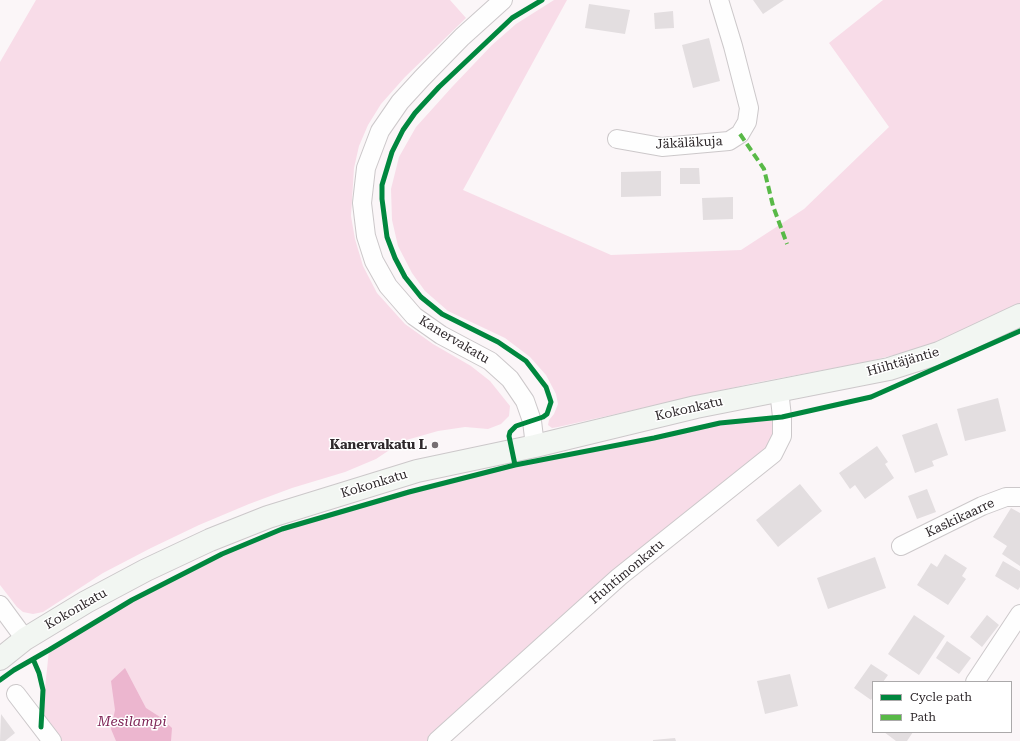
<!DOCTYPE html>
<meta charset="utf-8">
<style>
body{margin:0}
#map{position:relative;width:1020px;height:741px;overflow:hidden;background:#fbf6f8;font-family:"Roboto Serif",serif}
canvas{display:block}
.legend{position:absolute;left:872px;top:681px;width:140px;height:52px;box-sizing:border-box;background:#fff;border:1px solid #aba9aa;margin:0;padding:5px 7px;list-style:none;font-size:12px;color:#2e282b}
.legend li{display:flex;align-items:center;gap:8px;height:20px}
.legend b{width:20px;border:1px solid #aba9aa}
</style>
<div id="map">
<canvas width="1020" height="741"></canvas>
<ul class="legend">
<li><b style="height:5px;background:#00873e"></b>Cycle path</li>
<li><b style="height:5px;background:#58b947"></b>Path</li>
</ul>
</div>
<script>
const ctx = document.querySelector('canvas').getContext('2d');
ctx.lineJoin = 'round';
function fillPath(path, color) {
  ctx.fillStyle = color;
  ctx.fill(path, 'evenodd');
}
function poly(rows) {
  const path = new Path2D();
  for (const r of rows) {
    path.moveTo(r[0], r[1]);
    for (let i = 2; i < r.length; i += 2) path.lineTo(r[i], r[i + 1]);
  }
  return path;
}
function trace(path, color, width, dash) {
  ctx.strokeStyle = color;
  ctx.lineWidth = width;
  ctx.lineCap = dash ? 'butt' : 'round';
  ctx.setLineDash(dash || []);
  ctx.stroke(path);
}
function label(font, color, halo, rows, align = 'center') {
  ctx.font = font + ' "Roboto Serif",serif';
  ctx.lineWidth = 3;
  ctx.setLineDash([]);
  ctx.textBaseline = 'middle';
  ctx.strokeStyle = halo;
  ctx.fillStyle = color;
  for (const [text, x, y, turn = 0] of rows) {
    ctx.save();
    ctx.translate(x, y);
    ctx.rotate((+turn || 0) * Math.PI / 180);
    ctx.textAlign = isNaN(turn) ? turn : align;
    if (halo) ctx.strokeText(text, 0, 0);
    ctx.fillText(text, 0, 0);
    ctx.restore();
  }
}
fillPath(poly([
 [36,0,450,0,466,18,405,77,381,104,368,125,359,146,354,168,351,216,355,239,363,266,377,293,405,324,433,344,471,366,490,381,510,406,509,416,501,424,488,429,465,427,438,431,403,441,376,459,345,472,292,488,249,504,199,525,151,548,103,573,43,612,33,614,23,612,17,607,0,585,0,62],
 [554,0,567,0,463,190,611,255,741,250,804,209,889,127,829,43,883,0,1020,0,1020,304,951,336,915,350,861,363,754,383,558,427,552,428,548,425,549,420,554,414,558,404,556,394,546,375,530,357,505,338,448,311,425,291,412,273,398,246,392,220,391,189,399,157,416,127,452,87,492,45,516,24],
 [782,417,782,436,437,741,52,741,41,727,49,650,132,600,222,554,282,529,409,492,515,465,720,423]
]), '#f8dce8');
fillPath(poly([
 [125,668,146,708,160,717,172,728,171,741,116,741,111,729,115,710,111,681]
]), '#ecb6cf');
fillPath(poly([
 [753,0,784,0,763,14],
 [589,4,630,10,625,34,585,28],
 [673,11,674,28,655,29,654,13],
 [709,38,720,81,693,88,682,45],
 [680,168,699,168,700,184,680,184],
 [661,171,661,196,621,197,621,172],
 [733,197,733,219,703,220,702,198],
 [998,398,1006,431,965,441,957,409],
 [937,423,948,455,932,461,934,466,915,473,902,435],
 [877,446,888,462,885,464,894,478,865,499,855,485,850,489,839,473],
 [800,484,822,511,778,547,756,520],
 [927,489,936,512,917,519,908,496],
 [1011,508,1020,513,1020,566,1002,554,1007,546,993,537],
 [945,554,967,568,962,576,966,579,948,605,917,585,931,563,937,567],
 [875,557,886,588,828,609,817,578],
 [1003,561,1020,571,1020,587,1018,590,995,576],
 [914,615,945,636,919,675,888,654],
 [987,615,999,625,982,647,970,637],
 [947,641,971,658,959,674,936,658],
 [871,664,888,675,883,682,873,682,873,697,871,700,854,688],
 [790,674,798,706,765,714,757,681],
 [1,714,15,733,5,741,0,741],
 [884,732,913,732,907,741,896,741],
 [675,738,676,741,653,741,653,740]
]), '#e3dee0');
const street = poly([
 [503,0,462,37,422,78,400,102,380,131,366,168,362,203,366,236,374,261,388,286,414,316,441,335,490,361,510,379,525,401,532,421,535,446],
 [617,139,662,147,729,141,740,134,747,122,749,108,733,46,719,0],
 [901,546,982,506,1006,497,1020,497],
 [0,605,25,639],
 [975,682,1020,614],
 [16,694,52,741],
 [437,741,619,577,773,454,782,436,782,417,779,390]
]);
const secondary = poly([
 [0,659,25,639,86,602,146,570,210,540,268,517,417,471,535,446,696,407,889,369,939,353,1020,315]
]);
trace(street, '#ccc8ca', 20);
trace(secondary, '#ccc8ca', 24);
trace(street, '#fefefe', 18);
trace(secondary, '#f2f6f2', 22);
trace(poly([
 [740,134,764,169,773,206,787,244]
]), '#58b947', 4, [8, 4]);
trace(poly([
 [515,465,509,436,510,432,516,426,543,417,547,414,551,402,546,387,526,361,498,342,442,314,421,297,405,277,395,258,387,237,382,199,382,185,392,152,403,130,415,113,439,87,512,18,542,0],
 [33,659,39,673,43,690,41,727],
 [0,680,14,670,49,650,132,600,222,554,282,529,409,492,515,465,654,438,720,423,782,417,871,397,1020,331]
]), '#00873e', 5);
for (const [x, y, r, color] of [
 [435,445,4,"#767073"]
]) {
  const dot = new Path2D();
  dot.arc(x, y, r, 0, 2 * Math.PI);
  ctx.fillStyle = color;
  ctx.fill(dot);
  trace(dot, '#fff', 1.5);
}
label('13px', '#2e282b', '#fff', [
 ["Jäkäläkuja",689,143,-3],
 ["Kanervakatu",454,340,31],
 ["Hiihtäjäntie",903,362,-16],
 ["Kokonkatu",689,409,-13],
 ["Kokonkatu",374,484,-17],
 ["Kaskikaarre",960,518,-25],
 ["Huhtimonkatu",627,572,-40],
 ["Kokonkatu",76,609,-30]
]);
label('bold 13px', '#2e282b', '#fff', [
 ["Kanervakatu L",427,445]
], 'right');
label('italic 14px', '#802859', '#fff', [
 ["Mesilampi",132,722]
]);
</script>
